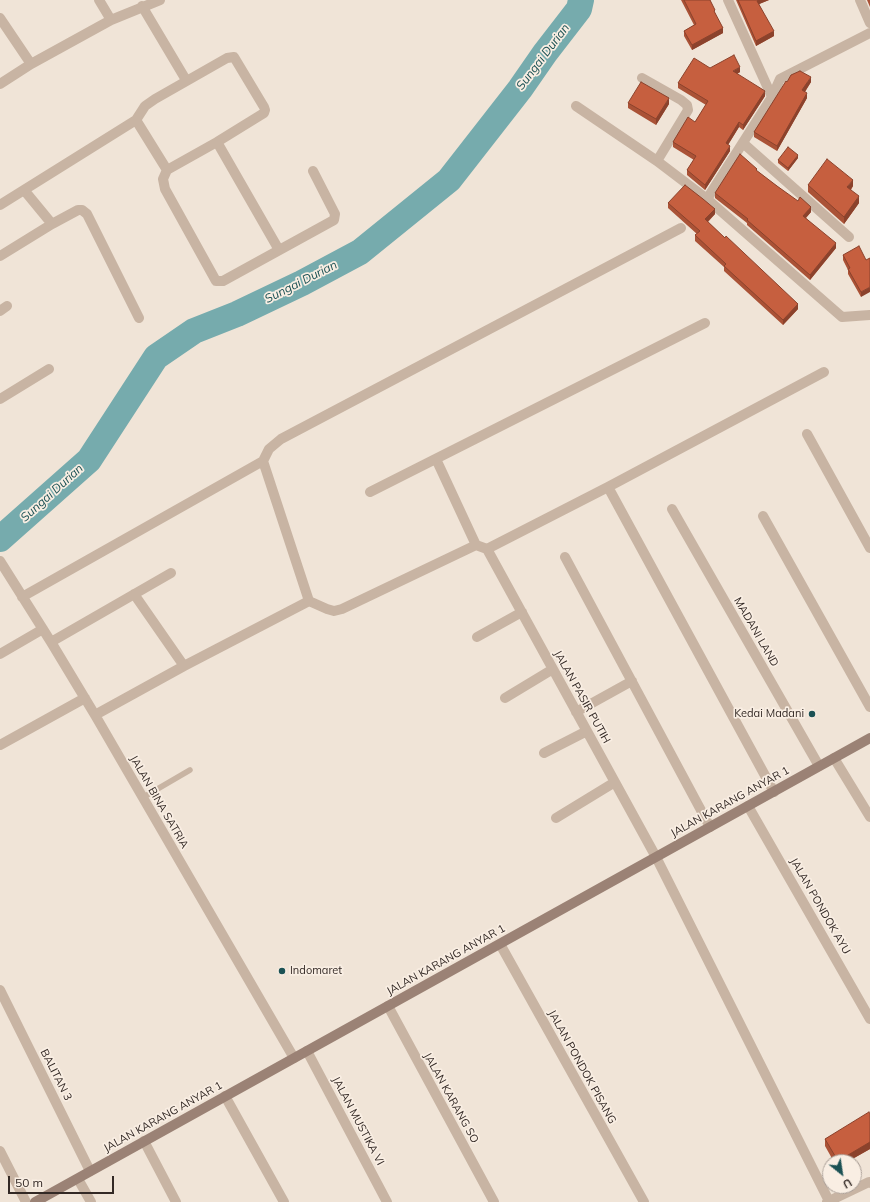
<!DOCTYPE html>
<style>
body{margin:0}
#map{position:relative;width:870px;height:1202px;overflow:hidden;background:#f0e4d7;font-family:Mulish,sans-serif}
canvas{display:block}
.north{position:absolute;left:822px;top:1154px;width:40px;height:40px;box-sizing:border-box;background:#f9eee3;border:1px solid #aa9f97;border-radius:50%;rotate:150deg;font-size:11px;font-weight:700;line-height:16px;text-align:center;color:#332925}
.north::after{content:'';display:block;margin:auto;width:14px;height:18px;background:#1b5154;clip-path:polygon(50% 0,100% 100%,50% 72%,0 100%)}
.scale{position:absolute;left:8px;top:1176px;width:106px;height:18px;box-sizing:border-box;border:2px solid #332925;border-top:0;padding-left:5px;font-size:12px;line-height:14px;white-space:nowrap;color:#332925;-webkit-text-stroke:3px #f9eee3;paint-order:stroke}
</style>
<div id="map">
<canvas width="870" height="1202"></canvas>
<div class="north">U</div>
<div class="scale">50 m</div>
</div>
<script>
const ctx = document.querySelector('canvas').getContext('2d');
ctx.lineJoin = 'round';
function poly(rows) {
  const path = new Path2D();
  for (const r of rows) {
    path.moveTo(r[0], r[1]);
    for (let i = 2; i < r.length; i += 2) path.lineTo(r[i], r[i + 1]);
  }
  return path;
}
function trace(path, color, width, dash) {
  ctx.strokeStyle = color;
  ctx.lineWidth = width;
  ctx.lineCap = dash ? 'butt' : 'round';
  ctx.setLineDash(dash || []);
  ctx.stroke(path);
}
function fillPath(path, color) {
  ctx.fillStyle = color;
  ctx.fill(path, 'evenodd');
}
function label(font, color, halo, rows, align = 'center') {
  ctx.font = font + ' Mulish,sans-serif';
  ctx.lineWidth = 3.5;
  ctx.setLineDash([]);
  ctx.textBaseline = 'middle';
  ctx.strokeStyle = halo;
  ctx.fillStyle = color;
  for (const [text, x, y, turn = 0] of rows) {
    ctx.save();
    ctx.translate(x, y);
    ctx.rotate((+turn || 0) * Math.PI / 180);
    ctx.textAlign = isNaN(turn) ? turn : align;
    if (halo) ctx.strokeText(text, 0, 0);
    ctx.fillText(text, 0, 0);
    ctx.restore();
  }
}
trace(poly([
 [0,539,89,460,156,357,194,331,237,314,302,283,360,252,449,180,520,89,545,53,579,9,581,0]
]), '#76abad', 26);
trace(poly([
 [142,798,190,770]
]), '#c8b4a3', 5.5);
trace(poly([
 [99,0,111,20],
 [728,0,772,97],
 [860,0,870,23],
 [142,6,186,80],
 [0,18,31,64],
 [870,33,780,79,772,97,707,199,842,317,870,315],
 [642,78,681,100,687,105,688,110,657,161,707,199],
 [0,84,31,64,111,20,160,0],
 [576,106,657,161],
 [136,120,167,170,163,179,165,189,216,281,223,281,334,220,335,214,313,171],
 [217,142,279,250],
 [743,143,849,237],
 [24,190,52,224],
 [0,205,136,120,145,106,155,99,227,58,234,57,264,107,265,110,264,113,217,142,167,170],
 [681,228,281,439,269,449,263,461,309,601,327,609,334,611,342,609,476,545,487,549,608,487,824,372],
 [0,256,52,224,78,210,82,210,87,214,139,318],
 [0,311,7,306],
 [0,399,49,369],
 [807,434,870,548],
 [436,459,476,545],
 [608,487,774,792],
 [370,492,705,323],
 [672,509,819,766],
 [763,516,870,707],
 [487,549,656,857,829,1201],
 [565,557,710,827],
 [0,561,51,642,95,715,294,1058],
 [134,594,184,666],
 [22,597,263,461],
 [477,637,522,612],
 [51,642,171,573],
 [0,654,43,629],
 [505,698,553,669],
 [576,712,632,681],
 [95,715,184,666,309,601],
 [0,745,85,698],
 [544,753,587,731],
 [834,758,870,817],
 [748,806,870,1019],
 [556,818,615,782],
 [500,944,644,1202],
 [0,990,90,1171],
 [307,1051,387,1202],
 [225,1096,284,1202],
 [144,1141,176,1202],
 [0,1151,26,1202],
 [78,1179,91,1202],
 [827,1202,869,1182,870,1183]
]), '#c8b4a3', 10);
trace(poly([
 [388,1006,494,1202]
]), '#c8b4a3', 10);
trace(poly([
 [35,1202,870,738]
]), '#9b8275', 10);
fillPath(poly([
 [681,0,710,0,723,33,692,50,684,36,684,31,694,25],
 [736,0,769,0,759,4,774,36,756,46],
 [867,0,870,0,870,7],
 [710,68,740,72,737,74,765,96,743,130,739,127,728,145,730,151,705,190,687,175,687,170,694,160,673,147,673,142,695,122,706,105,678,88,678,83],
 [787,82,811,82,805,92,807,98,777,151,754,137,754,132],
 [628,103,669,104,656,125,628,108],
 [798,158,788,171,778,163,778,160],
 [757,171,811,212,806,218,836,248,810,280,747,225,747,223,715,198,715,193],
 [808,185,853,186,851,190,859,203,844,224,808,192],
 [668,203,715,214,708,222,798,309,783,325,724,271,724,267,695,241,695,235,697,234,668,208],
 [843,255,866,260,861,297,848,274,848,270,843,260],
 [870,1114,870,1149,847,1162,834,1162,825,1146,825,1139]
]), '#aa5236');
fillPath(poly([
 [759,0,769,0,757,5,757,1],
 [723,28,723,33,692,50,692,45],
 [774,31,774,36,756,46,756,41],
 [740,67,740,72,733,76,733,71],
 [811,77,811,82,802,96,802,90],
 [765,91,765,96,743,130,743,125],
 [807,93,807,98,777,151,777,146],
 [669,98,669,104,656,125,656,119],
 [739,122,739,127,726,148,726,143],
 [730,146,730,151,705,190,705,185],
 [798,155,798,158,788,171,788,168],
 [853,180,853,186,847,194,847,187],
 [859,196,859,203,844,224,844,217],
 [811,207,811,212,803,221,803,216],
 [715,209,715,214,705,224,705,219],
 [836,243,836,248,810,280,810,275],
 [870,287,870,292,861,297,861,292],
 [798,304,798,309,783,325,783,320],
 [870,1142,870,1149,847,1162,838,1162,838,1161]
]), '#8b422c');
const building = poly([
 [684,0,710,0,715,10,714,11,723,28,692,45,684,31,696,24,684,0],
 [738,0,759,0,757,1,774,31,756,41,738,0],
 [734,55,740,67,733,71,765,91,743,125,739,122,726,143,730,146,705,185,687,170,696,156,673,142,688,117,695,122,708,101,678,83,694,58,710,68,734,55],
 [800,71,811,77,802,90,807,93,777,146,754,132,786,81,787,82,791,75,800,71],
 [641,82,669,98,656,119,628,103,641,82],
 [788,147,798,155,788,168,778,160,788,147],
 [740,154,757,169,756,170,777,186,798,201,800,197,811,207,803,216,836,243,810,275,747,220,748,219,715,193,740,154],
 [827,159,853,180,847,187,859,196,844,217,808,185,827,159],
 [685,185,703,199,715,209,705,219,725,238,726,236,798,304,783,320,724,266,726,264,695,235,700,231,668,203,685,185],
 [859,246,866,260,870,258,870,287,861,292,848,269,850,268,843,255,859,246],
 [869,1112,870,1114,870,1142,838,1161,825,1139,869,1112]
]);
fillPath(building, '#c65f3f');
trace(building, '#8b422c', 1);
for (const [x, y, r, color] of [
 [812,714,4,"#1b5154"],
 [282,971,4,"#1b5154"]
]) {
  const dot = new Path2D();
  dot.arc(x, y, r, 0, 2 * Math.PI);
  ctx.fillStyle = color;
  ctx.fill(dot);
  trace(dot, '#f9eee3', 1.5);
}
label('11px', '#332925', '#f9eee3', [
 ["MADANI LAND",756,632,60],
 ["JALAN PASIR PUTIH",582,697,61],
 ["JALAN BINA SATRIA",159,802,60],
 ["JALAN KARANG ANYAR 1",730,802,-29],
 ["JALAN PONDOK AYU",820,906,60],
 ["JALAN KARANG ANYAR 1",446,960,-29],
 ["JALAN PONDOK PISANG",582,1067,61],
 ["BALITAN 3",56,1075,63],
 ["JALAN KARANG SO",451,1098,61],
 ["JALAN KARANG ANYAR 1",163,1117,-29],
 ["JALAN MUSTIKA VI",358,1121,62]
]);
label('11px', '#332925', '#f9eee3', [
 ["Kedai Madani",804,714],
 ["Indomaret",290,971,"left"]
], 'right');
label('italic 12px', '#1b5154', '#f9eee3', [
 ["Sungai Durian",543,57,-53],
 ["Sungai Durian",301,282,-27],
 ["Sungai Durian",52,493,-42]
]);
</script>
